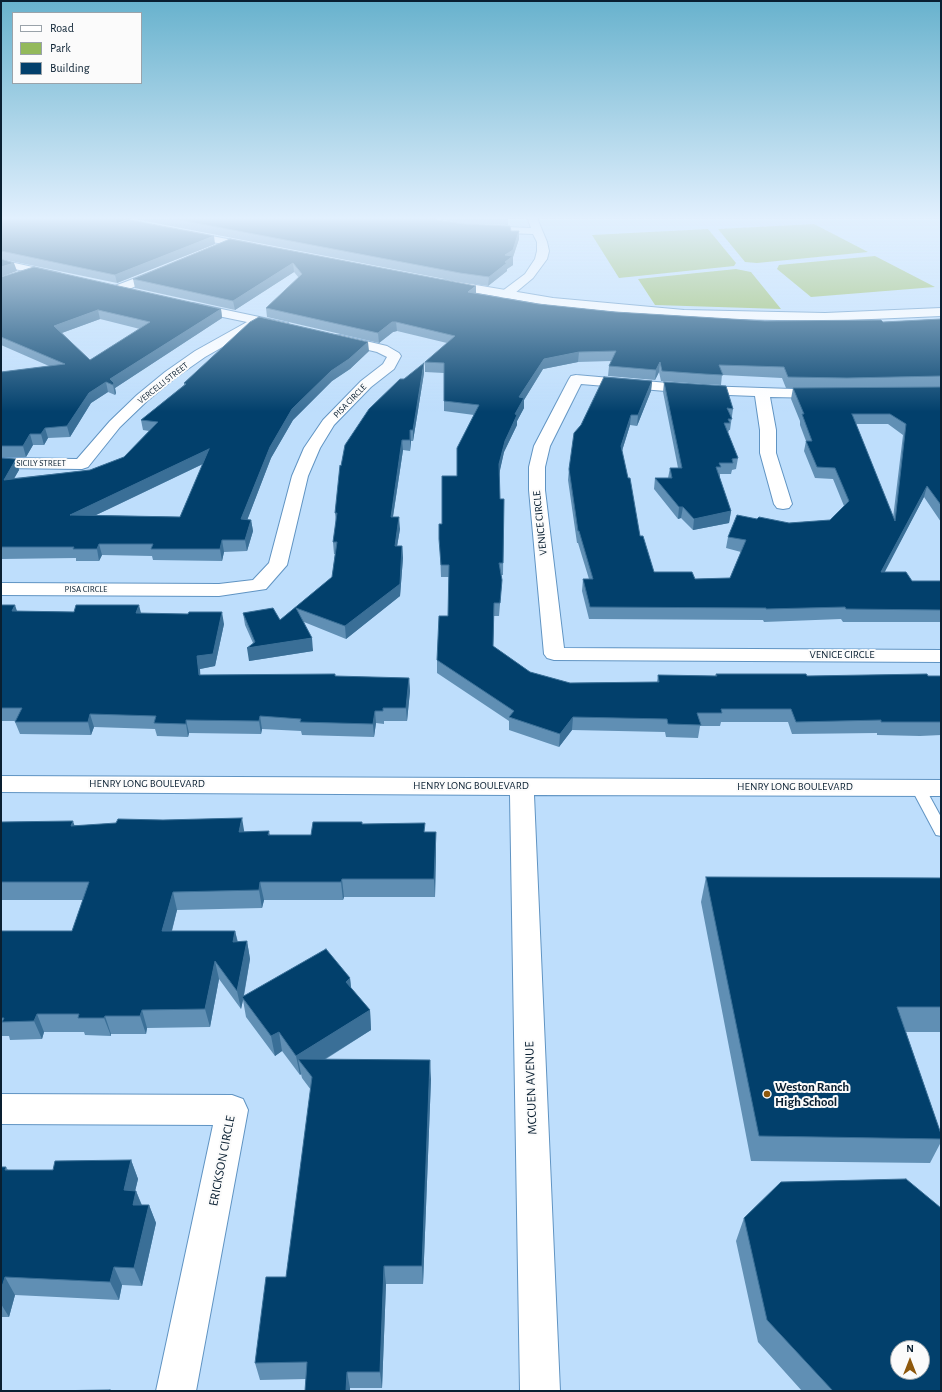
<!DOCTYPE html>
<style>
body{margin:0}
#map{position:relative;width:942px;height:1392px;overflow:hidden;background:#bedefc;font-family:"Alegreya Sans",sans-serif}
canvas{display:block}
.frame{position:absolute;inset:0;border:2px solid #091f31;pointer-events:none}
.legend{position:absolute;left:12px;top:12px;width:130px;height:72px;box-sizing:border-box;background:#fbfbfb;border:1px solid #9aa3aa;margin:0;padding:5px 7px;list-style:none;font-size:12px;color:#091f31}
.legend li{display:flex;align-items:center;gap:8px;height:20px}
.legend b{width:20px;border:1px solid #9aa3aa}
.north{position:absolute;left:890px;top:1340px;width:40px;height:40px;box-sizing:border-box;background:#fbfbfb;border:1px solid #9aa3aa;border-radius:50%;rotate:0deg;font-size:11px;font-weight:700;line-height:16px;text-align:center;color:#091f31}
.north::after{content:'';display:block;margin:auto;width:14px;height:18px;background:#8e580c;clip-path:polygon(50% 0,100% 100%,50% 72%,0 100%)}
</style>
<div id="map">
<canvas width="942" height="1392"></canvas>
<div class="frame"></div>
<ul class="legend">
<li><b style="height:5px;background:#fff"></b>Road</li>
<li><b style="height:11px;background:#93b95b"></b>Park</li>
<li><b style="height:11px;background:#02406c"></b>Building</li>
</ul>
<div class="north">N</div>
</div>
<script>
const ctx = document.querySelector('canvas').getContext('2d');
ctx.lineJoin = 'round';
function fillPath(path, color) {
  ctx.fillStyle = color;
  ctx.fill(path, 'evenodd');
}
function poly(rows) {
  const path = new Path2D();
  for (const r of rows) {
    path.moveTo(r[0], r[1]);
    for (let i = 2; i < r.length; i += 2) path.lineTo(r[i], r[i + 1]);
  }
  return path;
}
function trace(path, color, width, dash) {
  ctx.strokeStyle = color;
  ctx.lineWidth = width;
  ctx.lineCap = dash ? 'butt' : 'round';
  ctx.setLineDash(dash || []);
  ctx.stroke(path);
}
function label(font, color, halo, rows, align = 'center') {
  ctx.font = font + ' "Alegreya Sans",sans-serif';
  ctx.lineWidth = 4;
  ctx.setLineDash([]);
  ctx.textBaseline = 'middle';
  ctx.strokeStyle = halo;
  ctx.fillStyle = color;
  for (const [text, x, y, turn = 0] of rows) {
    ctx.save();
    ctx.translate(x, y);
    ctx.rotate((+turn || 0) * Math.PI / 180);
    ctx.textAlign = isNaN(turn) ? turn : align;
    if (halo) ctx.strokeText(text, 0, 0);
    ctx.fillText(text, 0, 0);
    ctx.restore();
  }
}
fillPath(poly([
 [814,224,868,252,757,263,745,262,718,229],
 [708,229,736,263,734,266,619,278,592,235],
 [875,256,935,287,811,297,777,269,779,265],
 [736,269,751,272,781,309,655,305,638,279]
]), '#93b95b');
const service = poly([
 [918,783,923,784,941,817,941,836,936,835,911,788,913,784,918,783]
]);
const minor = poly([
 [527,217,537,218,547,242,549,251,547,259,533,278,509,298,501,298,499,295,501,292,525,274,535,259,537,251,537,242,533,234,481,232,476,229,481,226,531,228,527,217],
 [1,260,60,273,62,275,60,277,56,278,1,266,1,260],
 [162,268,166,269,168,271,166,273,120,293,112,293,110,290,112,287,162,268],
 [193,303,283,322,288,323,289,326,288,329,283,330,261,325,205,357,175,378,147,401,120,427,88,467,82,469,1,468,1,458,77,459,110,421,137,395,165,372,195,351,247,322,189,310,187,307,189,304,193,303],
 [340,335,387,346,399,353,401,356,394,369,371,387,334,425,320,448,308,476,287,565,266,589,219,596,1,595,1,583,219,584,253,580,269,563,292,476,304,448,323,420,361,381,383,364,387,357,377,352,335,342,333,339,335,336,340,335],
 [576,375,702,386,822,390,827,391,829,394,827,397,822,398,770,397,776,430,776,453,792,504,789,508,783,509,777,508,774,504,760,453,760,430,755,396,702,394,581,384,550,446,545,467,545,490,564,648,941,650,941,662,554,660,547,658,544,654,529,490,529,467,534,446,569,379,571,376,576,375],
 [1,776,941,780,941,796,534,795,560,1391,520,1391,510,795,1,792,1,776],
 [1,1094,232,1095,243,1099,248,1110,196,1391,156,1391,213,1125,1,1124,1,1094]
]);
const tertiary = poly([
 [185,231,254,244,259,247,254,250,181,236,180,234,181,232,185,231],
 [446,280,553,298,684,310,825,313,941,308,941,316,825,321,684,318,553,306,442,287,440,284,442,281,446,280]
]);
trace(service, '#6094c3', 2);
trace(minor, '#6094c3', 2);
trace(tertiary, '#6094c3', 2);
fillPath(service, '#fff');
fillPath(minor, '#fff');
fillPath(tertiary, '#fff');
fillPath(poly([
 [1,217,215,244,117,283,1,259],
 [124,217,417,217,511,231,519,239,513,257,513,265,507,269,507,271,488,286,460,282],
 [426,217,508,217,508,225,465,224],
 [230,239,476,294,538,304,615,312,765,321,883,322,941,319,941,387,883,388,941,387,941,522,924,497,884,572,912,581,941,581,941,622,843,622,841,619,764,622,763,620,589,619,582,591,583,579,589,579,578,543,577,543,568,480,569,469,652,381,651,391,637,426,630,425,622,451,640,536,654,572,695,579,730,578,741,552,726,548,728,537,757,519,789,523,830,520,844,506,833,479,815,478,804,451,806,441,800,425,800,421,791,399,793,388,825,388,786,388,782,378,722,375,721,385,702,384,661,381,659,372,655,380,608,376,609,366,611,361,578,362,543,369,524,400,524,408,517,421,517,425,504,452,499,473,500,499,504,499,503,575,501,575,502,580,499,616,494,616,493,646,530,672,570,683,657,682,658,675,715,676,716,674,807,676,941,676,941,735,920,736,877,735,877,733,792,734,788,722,721,722,720,726,700,726,698,738,666,737,665,732,572,730,559,747,509,730,509,721,437,673,437,660,448,616,449,577,441,577,440,551,442,524,457,476,474,415,444,411,444,373,425,372,425,362,447,343,397,331,393,332,379,343,267,317,266,308,299,278,294,272,235,310,135,288,133,279],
 [856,424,888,424,903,435,893,518],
 [1,277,221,309,222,318,115,388,116,393,115,395,108,392,91,403,70,437,48,438,44,445,33,445,26,457,1,457,1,372,49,366,1,345],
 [100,319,140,329,90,360,62,333],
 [369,351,350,369,332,381,293,420,271,458,247,520,251,520,253,531,247,551,224,552,222,561,153,560,152,556,102,555,99,561,76,561,76,558,1,559,1,458,16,459,19,470,14,478,90,470,124,457,149,431,143,430,141,420,184,385,184,383],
 [203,464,180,517,96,515,109,509],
 [424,373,413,441,411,441,410,451,403,450,393,517,400,529,397,546,402,546,403,558,400,596,346,639,304,622,313,651,249,661,253,643,245,625,243,613,280,620,332,577,335,554,334,554,333,542,336,523,335,513,341,466,404,379],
 [664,382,733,409,730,430,729,430,728,433,738,458,736,469,732,470,731,474,720,474,720,478,731,511,729,523,693,530,681,518,678,519,654,489,655,478,668,478,670,468,678,468,663,392],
 [1,605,17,611,141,613,224,624,215,666,200,669,200,675,409,678,410,691,407,721,384,721,384,724,376,723,374,737,302,735,301,731,262,729,261,734,189,733,188,737,157,736,155,729,94,727,91,735,20,734,15,722,16,721,1,721],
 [1,822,244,832,269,831,270,835,311,835,362,822,362,824,425,832,436,832,436,850,435,897,344,897,343,900,264,900,262,908,177,910,172,931,235,931,238,942,247,941,250,959,244,996,350,978,351,988,370,1010,371,1030,326,1059,431,1079,423,1284,386,1284,382,1388,350,1388,350,1391,305,1391,306,1379,260,1380,255,1363,286,1277,311,1090,302,1078,301,1074,300,1075,282,1051,275,1056,246,1017,243,1000,241,1009,219,979,210,1027,147,1028,146,1034,111,1034,111,1036,85,1035,84,1032,44,1032,42,1039,10,1040,9,1036,1,1036,1,931,72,931,83,900,1,900],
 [706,877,941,878,941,1032,906,1032,941,1134,941,1142,930,1163,751,1161,701,902],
 [131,1160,138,1179,135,1191,136,1191,142,1205,149,1205,156,1223,142,1286,122,1285,119,1300,15,1295,9,1317,1,1317,1,1167,6,1167,8,1170,53,1170],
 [744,1218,941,1391,802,1391,758,1342,736,1241]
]), '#608fb4');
fillPath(poly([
 [519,231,519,239,513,257,513,265,507,269,507,271,488,286,489,277,505,255],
 [214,236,215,244,117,283,115,275],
 [14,263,17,271,1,277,1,267],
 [293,263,294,272,235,310,233,301],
 [476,286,476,295,468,292],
 [221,309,222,318,115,388,116,393,115,395,113,385,110,379],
 [98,310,100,319,56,335,54,326],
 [392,322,396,322,397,331,393,332,379,343,378,333],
 [368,342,369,351,350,369,332,381,293,420,271,458,243,531,241,519,270,447,292,409,331,371],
 [579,352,578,362,543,369,524,400,524,408,517,421,517,425,504,452,499,475,499,464,505,441,515,414,519,397,544,359],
 [660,362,659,372,655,380,656,370],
 [424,363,424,373,413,441,413,430],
 [652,381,651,391,637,426,638,415],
 [106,382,108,392,91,403,70,437,67,426,89,393],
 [631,415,630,425,620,457,621,446],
 [45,428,48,438,44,445,41,434],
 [410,430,411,441,410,451],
 [30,434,33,445,26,457,23,446],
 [402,440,403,450,391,529,391,517],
 [209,449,211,460,73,526,70,515],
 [16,459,19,470,7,491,4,480],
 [927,486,924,497,878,585,881,572],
 [679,507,683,507,681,518,678,519],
 [731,511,729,523,693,530,694,519],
 [399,517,400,529,395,558,395,546],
 [251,520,253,531,247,551,245,540],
 [222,540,224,552,222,561,220,549],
 [99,544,102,555,99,561,97,549],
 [402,546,403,558,400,596,346,639,345,626],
 [15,605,19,617,12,611],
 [139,605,142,617,136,613],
 [222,612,224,624,215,666,200,669,201,687,199,675,197,656],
 [312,638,313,651,249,661,247,648],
 [409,678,410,691,407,721,406,708],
 [375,711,376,723,374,737,373,724],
 [90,714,94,727,91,735,88,722],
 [260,716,262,729,261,734,259,721],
 [573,717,572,730,559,747,560,734],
 [186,720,189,733,188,737,186,724],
 [242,818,245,836,239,832],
 [73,821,79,839,71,826],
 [436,832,436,850,435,897,434,879],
 [342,879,344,897,343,900,341,882],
 [260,882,264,900,262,908,259,890],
 [173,892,177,910,167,949,162,931],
 [235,931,239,949,233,942],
 [247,941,250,959,243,999,242,997,243,1000,241,1009,237,991],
 [215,961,219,979,210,1027,205,1009],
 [350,978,352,997,346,982],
 [142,1010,147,1028,146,1034,140,1016],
 [370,1010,371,1030,307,1070,298,1059,301,1074,300,1075,296,1056],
 [37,1014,44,1032,42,1039,34,1021],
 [105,1016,111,1034,111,1036,104,1018],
 [279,1032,282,1051,275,1056,271,1036],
 [430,1060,431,1079,423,1284,422,1266],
 [131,1160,138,1179,131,1208,124,1190],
 [136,1191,143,1209,133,1205],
 [149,1205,156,1223,142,1286,134,1268],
 [384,1266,386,1284,382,1388,380,1372],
 [114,1267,122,1285,119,1300,110,1282],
 [5,1277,15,1295,9,1317,1,1304,1,1290],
 [347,1372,350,1388,350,1391,346,1391]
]), '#3a6f97');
const building = poly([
 [1,217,115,217,214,236,115,275,1,251,1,217],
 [164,217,417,217,465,224,510,226,511,231,519,231,513,250,505,255,513,256,505,262,507,263,489,277,460,273,164,217],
 [230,239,476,286,468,292,538,304,615,312,765,321,881,320,883,322,941,319,941,376,847,378,788,377,784,367,719,365,723,375,704,374,662,371,660,362,656,370,609,366,616,351,579,352,544,359,519,397,524,398,515,414,517,415,505,441,499,464,500,499,504,499,503,563,499,563,502,580,500,603,494,603,493,646,530,672,570,683,659,682,658,675,717,676,716,674,806,674,807,676,927,674,928,676,941,676,941,722,881,722,881,720,796,722,791,709,721,709,722,713,697,713,701,725,668,724,667,719,573,717,560,734,509,717,514,711,437,660,439,616,448,616,449,565,441,565,439,539,439,524,442,524,442,476,457,476,457,448,479,405,444,401,444,363,425,362,455,336,396,322,392,322,378,333,266,308,302,274,293,263,233,301,133,279,230,239],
 [1,259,14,263,1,267,1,259],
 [34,267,221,309,110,379,114,383,113,385,106,382,89,393,67,426,45,428,41,434,30,434,23,446,1,446,1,372,65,364,1,337,1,277,34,267],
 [98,310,150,322,90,360,54,326,98,310],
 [259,317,368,342,349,359,331,371,292,409,270,447,241,519,251,520,245,540,222,540,220,549,151,549,153,544,99,544,97,549,73,549,74,547,1,547,1,458,16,459,4,480,90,470,124,457,158,422,141,420,186,384,184,383,250,322,259,317],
 [209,449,180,517,70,515,209,449],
 [424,363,413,430,410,430,410,440,402,440,391,517,399,517,395,546,402,546,400,584,345,626,296,608,312,638,247,648,255,642,243,613,273,608,280,620,332,577,337,542,333,542,337,513,335,513,340,465,341,466,345,445,369,409,400,379,404,379,424,363],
 [604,377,652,381,638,415,631,415,621,446,628,478,630,478,640,536,643,536,654,572,692,572,695,579,730,578,746,540,728,537,737,515,757,519,759,517,789,523,830,520,849,501,835,468,817,467,806,441,812,441,802,414,804,414,793,388,941,387,941,505,927,486,881,572,906,572,912,581,941,581,941,610,846,609,845,607,766,609,766,608,590,607,583,579,593,579,579,531,578,531,569,469,574,433,581,425,604,377],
 [852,414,890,414,906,424,895,521,852,414],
 [664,382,726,386,733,409,727,408,732,419,728,419,730,423,724,423,738,458,732,459,733,463,719,463,721,467,716,467,731,511,694,519,683,507,679,507,655,478,672,478,670,468,682,468,664,382],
 [1,605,15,605,12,611,74,612,76,605,139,605,136,613,188,614,189,612,222,612,213,654,197,656,199,675,335,674,335,676,409,678,406,708,383,708,383,711,375,711,373,724,300,722,301,719,260,716,259,721,186,720,186,724,154,723,156,716,90,714,88,722,15,722,22,708,1,708,1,605],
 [242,818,239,832,269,831,268,835,311,835,313,822,362,822,362,824,425,823,424,832,436,832,434,879,342,879,341,882,260,882,259,890,173,892,162,931,235,931,233,942,247,941,237,991,215,961,205,1009,142,1010,140,1016,105,1016,104,1018,78,1018,79,1014,37,1014,34,1021,2,1022,4,1018,1,1018,1,931,72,931,89,882,1,882,1,822,73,821,71,826,116,823,118,819,163,820,242,818],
 [706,877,941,878,941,1007,897,1007,941,1134,941,1139,759,1136,706,877],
 [326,949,350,978,346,982,370,1010,296,1056,279,1032,271,1036,242,997,326,949],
 [298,1059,430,1060,422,1266,384,1266,380,1372,347,1372,346,1391,305,1391,307,1362,255,1363,266,1277,286,1277,312,1077,298,1059],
 [131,1160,124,1190,136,1191,133,1205,149,1205,134,1268,114,1267,110,1282,5,1277,1,1290,1,1167,6,1167,5,1170,53,1170,55,1161,131,1160],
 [906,1179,941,1208,941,1391,833,1391,767,1320,744,1218,781,1182,906,1179],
 [898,1348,922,1348,922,1372,898,1372,898,1348],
 [110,1390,110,1391,42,1391,110,1390]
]);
fillPath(building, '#02406c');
trace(building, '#3a6f97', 1);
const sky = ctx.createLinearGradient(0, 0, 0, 412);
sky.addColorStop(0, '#68b2cd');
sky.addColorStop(0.53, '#e2f0fe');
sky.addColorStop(1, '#e2f0fe00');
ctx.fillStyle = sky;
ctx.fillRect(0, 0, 942, 412);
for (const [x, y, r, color] of [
 [767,1094,4,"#8e580c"]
]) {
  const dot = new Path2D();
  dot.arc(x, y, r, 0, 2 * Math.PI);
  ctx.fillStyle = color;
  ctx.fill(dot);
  trace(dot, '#fbfbfb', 1.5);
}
label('9px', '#091f31', '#fbfbfb', [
 ["VERCELLI STREET",163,383,-38],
 ["PISA CIRCLE",350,401,-46],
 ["SICILY STREET",41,463],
 ["PISA CIRCLE",86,589]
]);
label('11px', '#091f31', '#fbfbfb', [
 ["VENICE CIRCLE",540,523,-96],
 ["VENICE CIRCLE",842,655],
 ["HENRY LONG BOULEVARD",147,784],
 ["HENRY LONG BOULEVARD",471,786],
 ["HENRY LONG BOULEVARD",795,787]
]);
label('bold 13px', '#091f31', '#fbfbfb', [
 ["Weston Ranch",775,1087],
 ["High School",775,1102]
], 'left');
label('13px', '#091f31', '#fbfbfb', [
 ["MCCUEN AVENUE",531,1088,-92],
 ["ERICKSON CIRCLE",222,1161,-79]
]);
</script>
